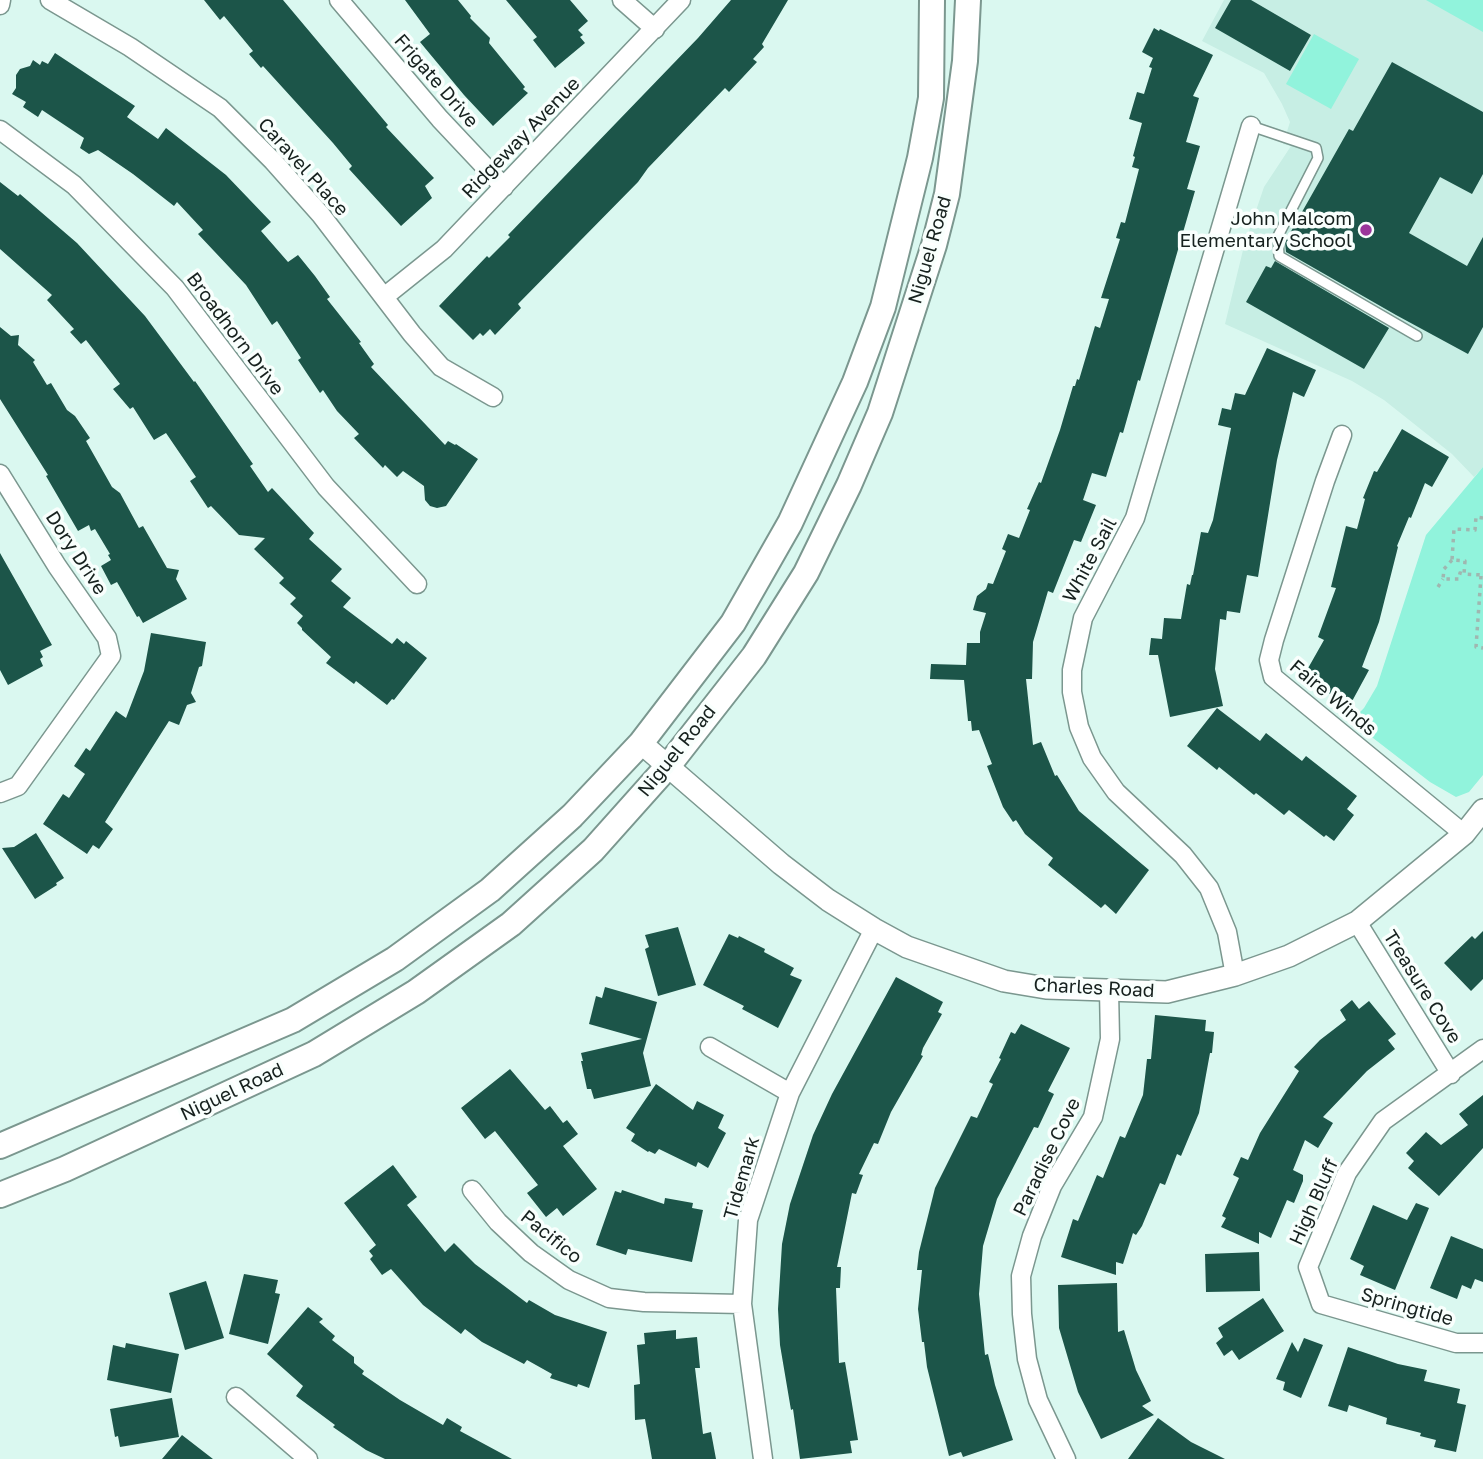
<!DOCTYPE html>
<style>
body{margin:0}
canvas{display:block;background:#daf8f0}
</style>
<canvas width="1483" height="1459"></canvas>
<script>
const ctx = document.querySelector('canvas').getContext('2d');
ctx.lineJoin = 'round';
function fillPath(path, color) {
  ctx.fillStyle = color;
  ctx.fill(path, 'evenodd');
}
function poly(rows) {
  const path = new Path2D();
  for (const r of rows) {
    path.moveTo(r[0], r[1]);
    for (let i = 2; i < r.length; i += 2) path.lineTo(r[i], r[i + 1]);
  }
  return path;
}
function trace(path, color, width, dash) {
  ctx.strokeStyle = color;
  ctx.lineWidth = width;
  ctx.lineCap = dash ? 'butt' : 'round';
  ctx.setLineDash(dash || []);
  ctx.stroke(path);
}
function label(font, color, halo, rows, align = 'center') {
  ctx.font = font + ' "Golos Text",sans-serif';
  ctx.lineWidth = 7;
  ctx.setLineDash([]);
  ctx.textBaseline = 'middle';
  ctx.strokeStyle = halo;
  ctx.fillStyle = color;
  for (const [text, x, y, turn = 0] of rows) {
    ctx.save();
    ctx.translate(x, y);
    ctx.rotate((+turn || 0) * Math.PI / 180);
    ctx.textAlign = isNaN(turn) ? turn : align;
    if (halo) ctx.strokeText(text, 0, 0);
    ctx.fillText(text, 0, 0);
    ctx.restore();
  }
}
fillPath(poly([
 [1224,0,1483,0,1483,467,1474,477,1452,454,1384,400,1352,381,1225,324,1244,246,1264,187,1291,146,1283,144,1290,122,1282,104,1264,73,1202,41]
]), '#c7eee4');
fillPath(poly([
 [1426,0,1483,0,1483,32],
 [1314,34,1359,59,1331,109,1286,84],
 [1483,467,1483,775,1469,792,1456,797,1430,782,1351,721,1364,708,1377,686,1426,535]
]), '#91f3dc');
fillPath(poly([
 [204,0,283,0,388,125,386,127,434,178,425,186,432,198,401,226,349,169,352,166,333,143,263,66,261,68,249,54,253,51,224,16,220,20],
 [405,0,458,0,471,16,470,18,490,38,489,43,525,87,523,89,528,93,493,126,464,95,420,42,430,34],
 [506,0,570,0,588,21,578,30,583,35,580,37,585,43,555,68,533,40,537,37],
 [731,0,788,0,762,44,764,47,753,59,757,62,729,92,725,88,648,168,638,182,518,304,521,308,495,335,490,329,483,336,480,333,473,340,439,306,487,256,489,258,510,237,508,235,698,38],
 [1231,0,1251,0,1311,35,1290,71,1215,28],
 [1154,28,1159,31,1160,29,1213,55,1193,96,1199,98,1186,142,1200,146,1187,189,1195,191,1140,381,1138,380,1123,433,1120,432,1106,477,1092,473,1083,500,1096,505,1081,542,1074,540,1053,593,1048,591,1033,642,1032,679,1026,679,1033,745,1041,742,1055,776,1057,775,1079,811,1149,870,1116,914,1105,904,1101,908,1048,865,1053,858,1025,834,1016,820,1013,822,1003,807,987,766,992,764,979,730,972,731,971,721,968,721,964,680,930,679,931,664,966,665,967,643,980,643,980,632,986,613,973,610,977,596,986,589,988,583,993,584,1006,551,1002,549,1008,534,1019,538,1030,510,1027,509,1039,482,1041,483,1060,430,1073,386,1075,386,1077,379,1079,380,1095,326,1100,328,1109,299,1101,298,1120,239,1116,238,1121,222,1125,223,1139,169,1132,167,1135,157,1133,156,1142,123,1129,119,1137,92,1144,94,1152,68,1149,67,1153,58,1142,52],
 [55,53,135,106,127,117,158,139,166,128,226,175,271,222,261,231,288,262,298,255,315,276,330,297,327,299,361,342,359,343,374,364,371,367,445,445,448,441,455,445,456,444,478,459,446,506,437,508,430,506,425,500,424,486,403,471,397,477,385,465,383,468,354,438,359,434,337,411,323,390,320,393,298,360,301,358,277,321,272,325,246,285,198,234,203,230,177,202,174,206,133,174,98,150,89,154,80,148,84,138,42,110,38,117,23,107,26,102,12,94,16,88,16,75,20,69,30,66,33,60,40,65,42,61,48,64],
 [1392,62,1483,112,1483,174,1472,194,1440,177,1409,233,1467,266,1483,237,1483,327,1468,354,1396,315,1286,252,1285,242,1349,129,1353,131],
 [0,182,18,196,20,194,77,243,145,316,194,382,195,381,253,464,250,466,268,492,272,488,287,504,314,533,309,539,342,569,331,581,351,598,343,607,392,644,397,638,404,644,406,641,427,658,394,700,392,699,387,705,356,681,354,684,326,663,331,657,302,630,302,628,297,623,303,616,290,604,296,598,279,583,284,578,254,549,265,538,239,535,211,506,208,508,190,481,196,477,166,433,154,440,133,407,130,409,113,389,120,384,86,340,81,344,70,332,74,329,47,300,52,295,0,249],
 [1275,261,1389,328,1364,369,1246,302,1266,266,1271,268],
 [0,327,11,336,19,335,18,345,35,360,33,362,47,385,51,383,67,410,75,416,90,438,86,441,112,487,120,493,139,528,143,526,167,568,179,570,176,579,187,599,143,623,139,616,137,617,117,582,111,585,101,566,111,560,108,555,110,554,95,529,91,531,89,525,78,531,46,476,48,475,0,399],
 [1267,348,1316,370,1304,397,1293,392,1277,460,1258,577,1247,575,1240,613,1227,611,1226,620,1220,619,1215,669,1223,706,1170,717,1158,655,1149,655,1151,638,1162,639,1164,618,1181,619,1187,584,1190,585,1192,575,1193,575,1201,532,1208,533,1213,520,1225,458,1231,428,1218,425,1222,408,1231,410,1235,393,1245,395],
 [1402,429,1449,457,1432,487,1425,483,1411,518,1409,517,1397,546,1398,547,1379,622,1362,667,1369,670,1350,705,1316,686,1320,677,1307,670,1324,640,1318,637,1336,588,1331,587,1346,526,1357,529,1365,499,1363,498,1374,471,1377,472],
 [0,553,52,645,40,651,43,657,40,659,43,666,8,685,0,670],
 [151,633,206,642,202,666,199,667,191,693,196,702,187,705,179,725,169,721,105,822,113,829,99,849,93,845,87,854,43,824,63,794,69,798,85,774,74,766,86,748,90,751,116,711,126,718,144,671],
 [1217,708,1260,741,1266,733,1302,761,1306,756,1357,796,1347,809,1354,815,1334,841,1326,835,1324,837,1289,810,1284,815,1256,793,1254,795,1219,767,1217,770,1187,746],
 [36,833,64,878,56,883,57,885,35,899,2,848,14,847],
 [678,927,696,985,658,996,645,949,649,947,645,935],
 [1483,931,1483,979,1471,991,1444,963,1472,936,1475,939],
 [729,934,738,938,739,936,765,949,764,952,794,968,790,975,802,980,778,1028,742,1009,744,1006,703,985],
 [896,977,943,1002,938,1012,942,1014,923,1048,921,1055,923,1056,891,1112,878,1144,874,1143,859,1174,863,1175,856,1194,852,1193,837,1267,841,1267,840,1288,836,1288,839,1363,845,1362,858,1440,850,1441,852,1453,800,1459,793,1409,791,1410,780,1345,778,1309,782,1244,790,1204,813,1135,832,1094],
 [605,987,657,1002,643,1053,651,1086,594,1099,591,1089,587,1089,581,1061,583,1061,581,1053,642,1039,589,1024,596,996,602,998],
 [1352,1000,1359,1009,1369,1001,1396,1034,1388,1040,1395,1049,1367,1071,1323,1117,1333,1123,1318,1148,1305,1140,1293,1170,1303,1175,1303,1181,1294,1203,1287,1200,1271,1238,1259,1232,1259,1244,1221,1227,1226,1218,1222,1216,1239,1178,1233,1175,1241,1157,1248,1160,1260,1133,1299,1071,1294,1067,1320,1040,1346,1020,1340,1010],
 [1155,1015,1206,1020,1205,1031,1214,1032,1212,1053,1210,1053,1199,1113,1181,1156,1177,1154,1165,1185,1160,1183,1142,1226,1136,1235,1133,1233,1123,1264,1116,1262,1116,1275,1061,1257,1073,1219,1078,1221,1097,1175,1103,1178,1120,1136,1125,1138,1143,1095,1147,1059,1151,1059],
 [1021,1024,1070,1048,1048,1091,1054,1094,1038,1128,1034,1127,997,1199,983,1246,979,1294,985,1355,988,1354,995,1385,1013,1440,963,1457,961,1452,949,1456,927,1367,924,1342,922,1342,918,1309,922,1270,917,1270,919,1252,935,1188,971,1116,977,1118,993,1084,989,1082,1001,1059,999,1058,1011,1032,1015,1034],
 [510,1069,545,1110,550,1106,563,1123,567,1120,578,1134,563,1146,597,1189,563,1216,557,1208,546,1217,527,1193,538,1185,495,1131,485,1139,461,1108],
 [656,1084,693,1110,697,1101,724,1115,718,1128,726,1133,708,1168,698,1162,696,1167,659,1149,655,1154,649,1151,648,1152,631,1141,635,1134,626,1128],
 [1483,1095,1483,1148,1439,1196,1408,1168,1414,1161,1406,1153,1426,1132,1441,1145,1468,1125,1459,1114],
 [393,1165,417,1197,407,1205,445,1252,454,1243,475,1264,527,1303,529,1300,555,1315,607,1332,589,1388,578,1384,577,1387,550,1378,552,1374,527,1360,524,1364,482,1342,465,1329,461,1334,423,1305,391,1269,382,1275,370,1259,373,1256,369,1251,376,1245,344,1203],
 [622,1190,664,1204,665,1198,693,1203,692,1208,703,1210,692,1262,628,1249,626,1255,596,1245,615,1191,621,1193],
 [1416,1203,1429,1208,1395,1290,1360,1275,1364,1266,1350,1259,1373,1205,1407,1220],
 [1451,1236,1483,1249,1483,1282,1475,1279,1471,1289,1462,1285,1457,1299,1430,1288],
 [1259,1252,1260,1291,1206,1292,1205,1254],
 [244,1274,278,1280,275,1293,280,1294,268,1344,229,1334],
 [206,1281,224,1338,185,1350,169,1293],
 [1117,1283,1118,1332,1124,1330,1136,1370,1151,1401,1142,1406,1154,1415,1101,1439,1078,1392,1059,1328,1058,1285],
 [1263,1298,1284,1331,1239,1360,1232,1350,1224,1356,1216,1343,1223,1337,1218,1328],
 [308,1307,323,1319,319,1322,335,1336,332,1340,354,1357,354,1363,364,1371,362,1374,400,1400,443,1425,447,1418,462,1427,460,1431,512,1459,385,1459,366,1450,333,1427,335,1425,296,1396,303,1386,267,1354],
 [676,1330,676,1339,697,1337,700,1368,695,1368,703,1434,711,1432,716,1459,652,1459,645,1419,635,1420,634,1385,640,1384,637,1345,645,1344,644,1333],
 [1304,1338,1323,1345,1301,1398,1283,1390,1285,1382,1276,1379,1292,1342,1298,1352],
 [126,1343,179,1354,171,1393,107,1380,113,1345,125,1348],
 [1348,1347,1398,1364,1427,1370,1424,1381,1460,1389,1457,1403,1466,1405,1456,1452,1434,1447,1436,1440,1420,1436,1421,1433,1386,1424,1387,1418,1349,1405,1347,1412,1328,1406],
 [172,1398,179,1437,120,1447,118,1436,115,1437,110,1409],
 [1158,1418,1191,1442,1225,1459,1128,1459],
 [182,1435,213,1459,162,1459]
]), '#1c5549');
const service = poly([
 [1251,126,1316,148,1318,158,1278,236,1279,256,1417,336]
]);
const minor = poly([
 [50,0,130,47,220,108,273,161,321,215,412,334,441,367,493,397],
 [339,0,440,119,504,187],
 [622,0,655,29],
 [0,5,1,0],
 [0,130,74,185,175,288,326,487,417,584],
 [384,297,444,249,681,0],
 [1342,435,1325,481,1274,640,1269,660,1273,677,1464,834],
 [0,474,57,566,107,638,111,656,18,786,0,793],
 [1357,922,1451,1074],
 [1235,975,1227,932,1209,888,1183,855,1116,792,1092,758,1079,727,1072,692,1072,670,1083,618,1135,518,1251,126],
 [710,1047,790,1093],
 [1483,1049,1383,1121,1347,1173,1308,1267,1321,1304,1456,1343,1483,1343],
 [472,1190,498,1222,531,1253,569,1280,609,1298,644,1302,742,1304],
 [236,1397,308,1459],
 [763,1459,742,1304,748,1220,790,1093,874,929],
 [1066,1459,1038,1400,1027,1359,1022,1314,1021,1276,1032,1236,1052,1186,1093,1117,1110,1039,1109,990]
]);
const tertiary = poly([
 [641,743,781,864,828,900,874,929,907,947,1004,981,1046,988,1167,992,1235,975,1289,956,1357,922,1464,834,1483,810]
]);
const secondary = poly([
 [0,1146,293,1020,395,959,490,890,572,816,641,743,733,623,790,523,855,382,883,307,920,158,931,98,932,0],
 [0,1195,65,1169,314,1054,416,992,511,924,593,850,668,766,754,656,806,573,849,485,880,413,934,245,947,194,965,61,968,0]
]);
trace(service, '#7b978f', 12);
trace(minor, '#7b978f', 21);
trace(tertiary, '#7b978f', 24);
trace(secondary, '#7b978f', 28);
trace(poly([
 [1483,518,1476,517,1475,530,1454,529,1452,560,1465,561,1464,574,1483,575],
 [1452,560,1444,569,1443,579,1459,579,1460,573,1464,574],
 [1481,576,1476,647,1483,648],
 [1438,587,1443,579]
]), '#9fb7b0', 3.5, [3.5, 5]);
trace(service, '#fff', 9);
trace(minor, '#fff', 18);
trace(tertiary, '#fff', 21);
trace(secondary, '#fff', 24);
for (const [x, y, r, color] of [
 [1366,230,7,"#9b369b"]
]) {
  const dot = new Path2D();
  dot.arc(x, y, r, 0, 2 * Math.PI);
  ctx.fillStyle = color;
  ctx.fill(dot);
  trace(dot, '#f9fffd', 2.5);
}
label('19px', '#16211e', '#f9fffd', [
 ["Frigate Drive",436,81,49],
 ["Ridgeway Avenue",521,138,-46],
 ["Caravel Place",303,167,48],
 ["Niguel Road",930,250,-74],
 ["Broadhorn Drive",235,334,53],
 ["Dory Drive",76,553,57],
 ["White Sail",1090,560,-62],
 ["Faire Winds",1333,698,40],
 ["Niguel Road",677,751,-51],
 ["Treasure Cove",1422,987,58],
 ["Charles Road",1094,988,3],
 ["Niguel Road",232,1092,-25],
 ["Paradise Cove",1047,1157,-64],
 ["Tidemark",742,1178,-74],
 ["High Bluff",1314,1202,-66],
 ["Pacifico",551,1237,39],
 ["Springtide",1407,1307,16]
]);
label('19px', '#16211e', '#f9fffd', [
 ["John Malcom",1352,219],
 ["Elementary School",1352,241]
], 'right');
</script>
